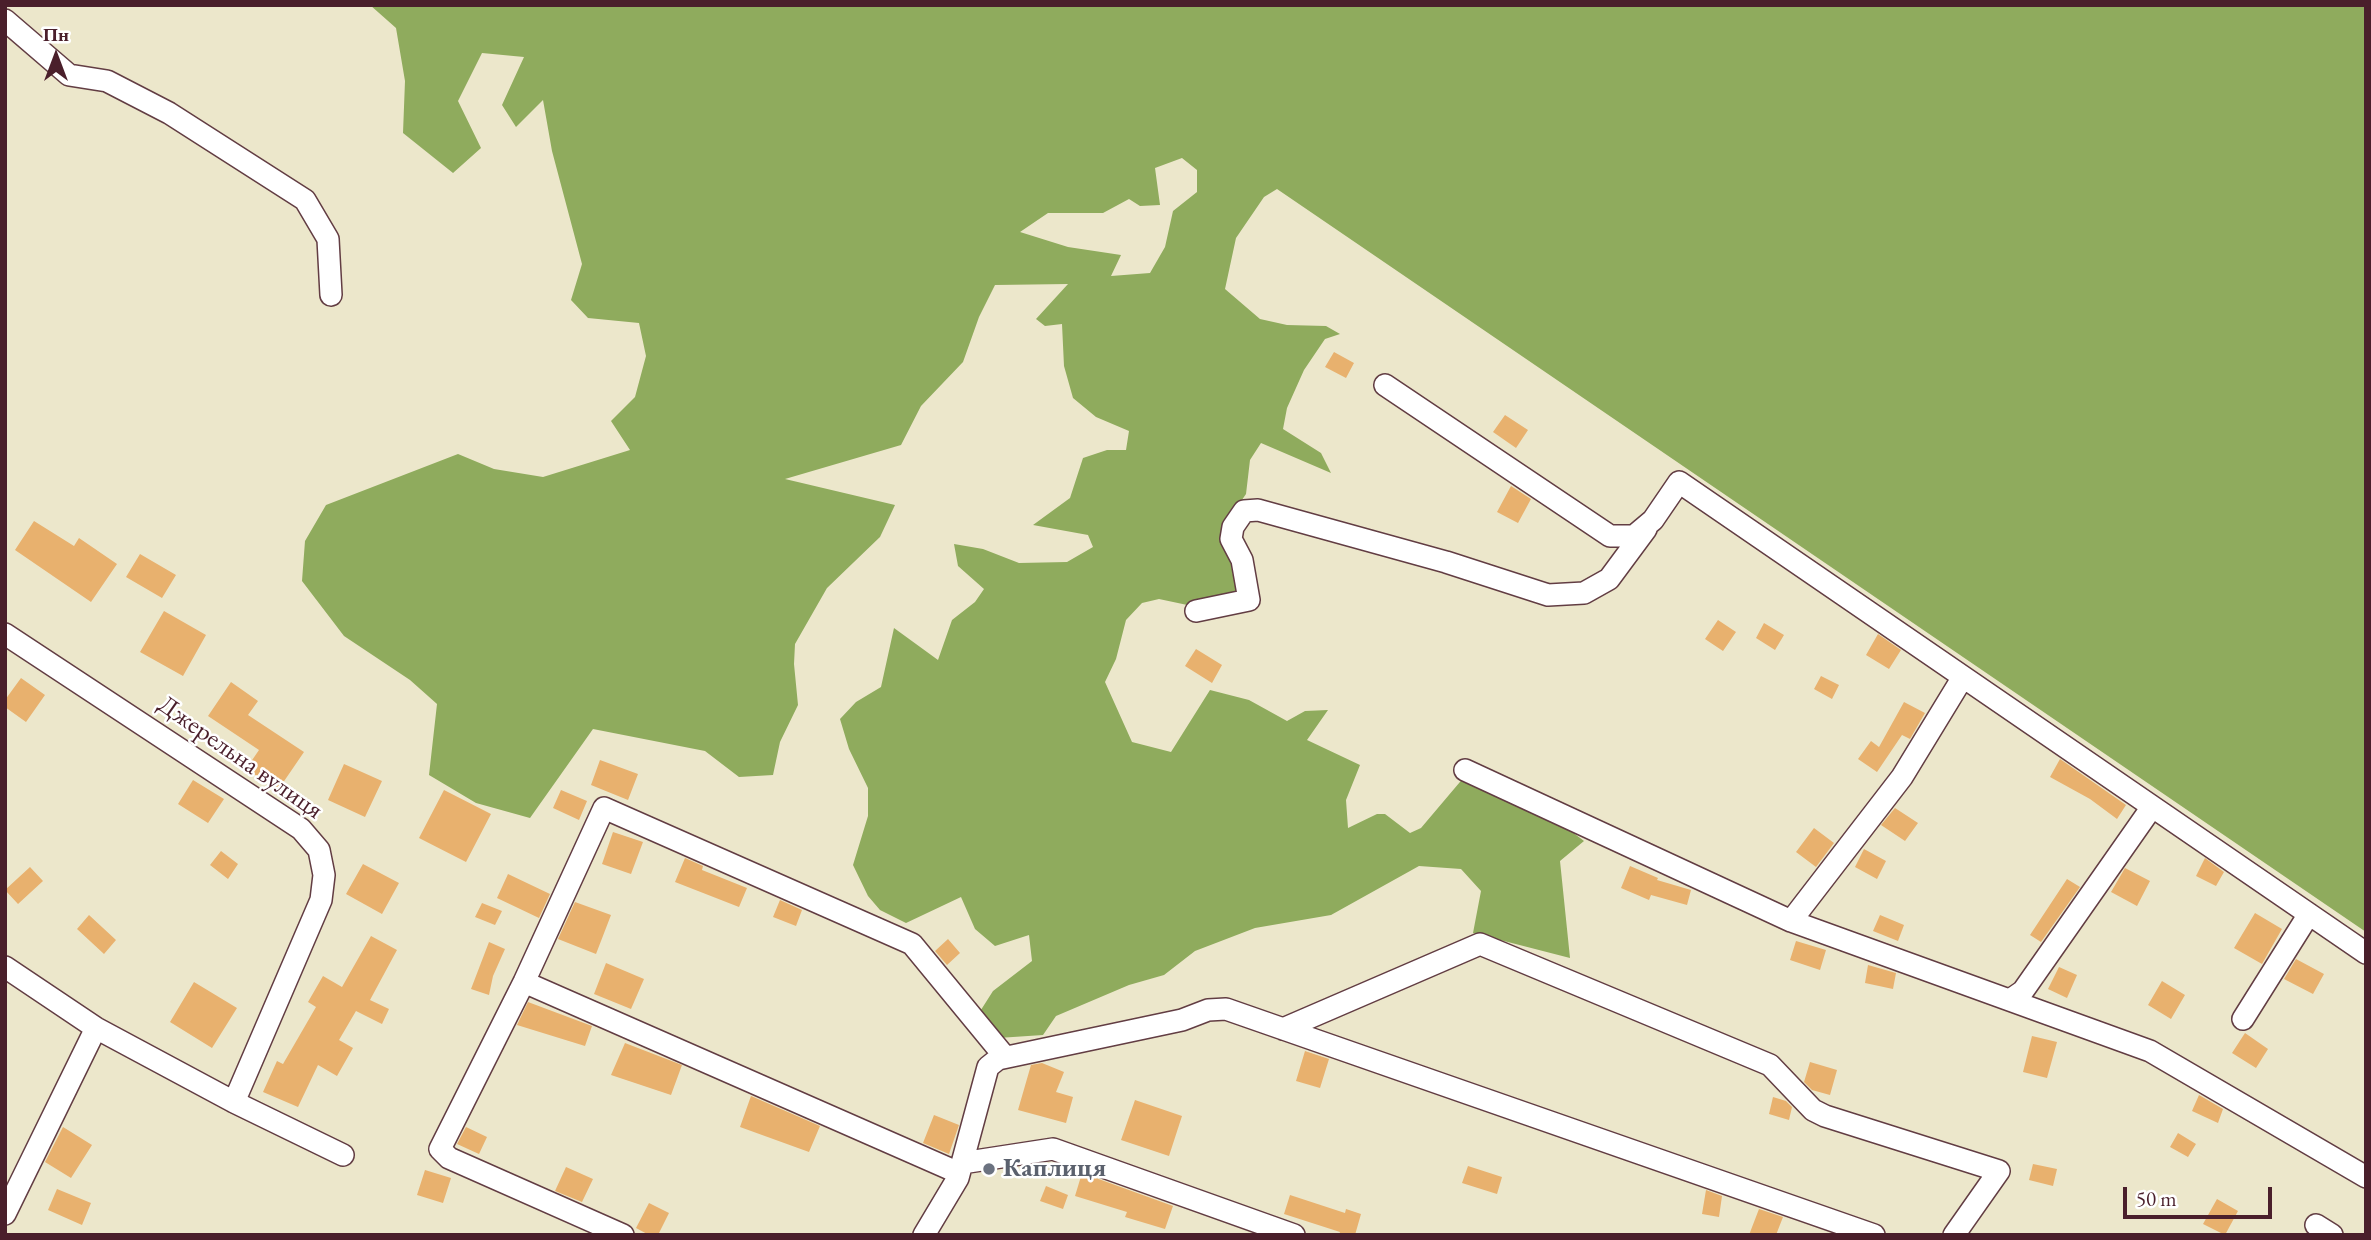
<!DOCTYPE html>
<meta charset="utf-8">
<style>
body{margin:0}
#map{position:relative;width:2371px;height:1240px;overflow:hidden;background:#ece7cb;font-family:"EB Garamond",serif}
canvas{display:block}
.frame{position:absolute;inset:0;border:7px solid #4a1f2b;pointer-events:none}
.north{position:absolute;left:21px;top:21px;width:70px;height:70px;-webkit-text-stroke:5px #fff;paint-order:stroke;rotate:0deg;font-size:19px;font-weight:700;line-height:28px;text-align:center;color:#4a1f2b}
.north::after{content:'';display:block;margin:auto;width:24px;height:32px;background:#4a1f2b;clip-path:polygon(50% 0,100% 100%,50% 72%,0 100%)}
.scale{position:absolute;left:2123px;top:1187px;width:149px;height:32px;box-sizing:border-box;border:4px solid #4a1f2b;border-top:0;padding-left:9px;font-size:21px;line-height:24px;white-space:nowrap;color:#4a1f2b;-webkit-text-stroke:5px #fff;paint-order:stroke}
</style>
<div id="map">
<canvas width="2371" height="1240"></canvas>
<div class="frame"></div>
<div class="north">Пн</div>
<div class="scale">50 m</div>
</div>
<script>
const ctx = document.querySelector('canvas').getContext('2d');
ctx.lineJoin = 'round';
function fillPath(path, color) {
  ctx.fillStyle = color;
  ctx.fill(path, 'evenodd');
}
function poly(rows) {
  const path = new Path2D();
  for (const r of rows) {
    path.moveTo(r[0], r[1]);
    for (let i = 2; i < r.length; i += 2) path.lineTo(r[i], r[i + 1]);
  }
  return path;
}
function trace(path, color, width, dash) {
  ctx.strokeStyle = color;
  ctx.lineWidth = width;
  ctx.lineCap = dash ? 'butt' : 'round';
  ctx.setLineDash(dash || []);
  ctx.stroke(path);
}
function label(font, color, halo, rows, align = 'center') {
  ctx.font = font + ' "EB Garamond",serif';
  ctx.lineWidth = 5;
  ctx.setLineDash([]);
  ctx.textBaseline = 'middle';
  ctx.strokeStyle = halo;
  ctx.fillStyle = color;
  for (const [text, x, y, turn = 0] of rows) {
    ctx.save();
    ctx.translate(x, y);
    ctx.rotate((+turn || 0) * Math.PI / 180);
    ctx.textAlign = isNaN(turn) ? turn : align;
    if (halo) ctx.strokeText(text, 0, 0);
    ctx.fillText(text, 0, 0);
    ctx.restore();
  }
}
fillPath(poly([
 [370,5,2366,5,2366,932,1277,189,1264,197,1236,238,1225,289,1260,319,1287,325,1326,326,1340,334,1325,339,1304,370,1287,408,1283,429,1321,453,1331,473,1261,443,1250,460,1246,494,1229,519,1229,554,1237,596,1192,606,1159,599,1142,603,1126,620,1116,659,1105,682,1132,742,1171,752,1210,690,1249,700,1287,721,1305,711,1328,710,1307,740,1360,765,1346,800,1348,828,1377,814,1385,814,1410,833,1421,828,1476,763,1499,776,1584,841,1560,861,1570,958,1473,933,1481,891,1461,869,1419,866,1331,915,1255,928,1195,951,1164,975,1129,985,1056,1016,1043,1035,998,1038,979,1013,993,991,1032,961,1029,935,995,946,975,929,961,897,906,923,880,910,868,896,853,865,868,816,868,788,849,749,840,719,856,702,881,687,894,628,938,660,952,620,975,602,984,589,958,566,954,544,983,549,1019,563,1067,562,1093,547,1088,535,1033,525,1070,498,1083,458,1107,450,1126,450,1129,431,1096,417,1073,398,1064,366,1062,324,1045,326,1036,319,1068,284,995,285,979,317,963,362,921,406,901,445,785,479,895,505,880,537,827,588,795,644,794,664,798,705,780,742,773,775,739,777,705,751,593,729,530,818,476,803,429,775,437,704,410,680,344,636,302,581,305,541,326,505,458,454,494,469,543,477,630,450,611,421,635,397,646,356,639,323,588,318,571,300,582,264,552,151,543,100,516,127,502,105,524,57,482,53,458,101,481,148,453,173,403,133,405,81,396,28],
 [1182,158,1197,170,1197,192,1173,211,1165,247,1150,273,1111,276,1121,255,1068,247,1020,232,1048,213,1103,213,1129,199,1140,206,1160,205,1155,168]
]), '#8fab5d');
fillPath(poly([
 [1334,352,1354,363,1346,378,1325,367],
 [1505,415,1528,430,1516,448,1493,432],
 [1511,486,1531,499,1518,523,1497,512],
 [34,521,74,546,79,538,117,564,91,602,15,550],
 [140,554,176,575,162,598,126,577],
 [164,611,206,635,183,676,140,652],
 [1718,620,1736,632,1723,651,1705,639],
 [1764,623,1784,635,1775,650,1756,638],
 [1878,634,1901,650,1889,669,1866,655],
 [1196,649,1222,665,1212,683,1185,666],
 [1821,676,1839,685,1832,699,1814,689],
 [21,678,45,695,26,722,5,707,5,700],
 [231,682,258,701,248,715,304,752,278,790,246,769,259,750,208,716],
 [1904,702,1925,713,1910,739,1902,735,1877,772,1858,759,1871,741,1879,747],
 [2060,759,2126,805,2117,819,2090,799,2050,777],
 [600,760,638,774,628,800,591,785],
 [344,764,382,781,365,817,328,800],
 [193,780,224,799,208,823,178,804],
 [444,790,491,814,466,862,419,838],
 [561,790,587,801,579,820,553,808],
 [1895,808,1918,823,1905,841,1881,825],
 [1814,828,1834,843,1816,867,1796,852],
 [613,832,643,842,631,874,602,864],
 [1864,849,1886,861,1877,879,1855,867],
 [221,851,238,864,228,879,210,865],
 [685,858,703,866,702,870,747,888,739,907,675,882],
 [2205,858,2224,872,2216,886,2196,876],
 [363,864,399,883,382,914,346,894],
 [1630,866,1658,878,1657,880,1691,890,1687,905,1651,895,1649,900,1621,888],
 [30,867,43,881,18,904,5,890],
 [2125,868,2150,881,2137,906,2111,892],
 [508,874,550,894,539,918,497,898],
 [2067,879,2080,887,2041,942,2030,935],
 [780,900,802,910,796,926,773,917],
 [575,902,611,915,596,954,558,939],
 [482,903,502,911,495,925,475,917],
 [2255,913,2282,929,2262,964,2234,948],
 [89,915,116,940,104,954,77,929],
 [1880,915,1904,925,1898,941,1873,931],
 [371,936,397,950,370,1000,389,1009,382,1024,356,1011,339,1040,353,1048,337,1076,318,1065,298,1107,263,1092,277,1061,283,1064,316,1007,308,1002,323,976,342,987],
 [948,939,960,953,947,965,935,951],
 [1796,941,1826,950,1820,970,1790,960],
 [489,942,505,949,493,976,489,995,471,989],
 [2296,959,2324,974,2313,994,2284,979],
 [606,963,644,979,631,1009,594,994],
 [1868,965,1896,973,1893,989,1865,983],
 [2059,967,2077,975,2067,998,2048,989],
 [2162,981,2185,995,2171,1019,2148,1005],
 [194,982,237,1008,212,1048,170,1022],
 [528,1002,592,1026,585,1046,517,1025],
 [2245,1033,2268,1049,2256,1068,2232,1053],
 [2032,1036,2057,1042,2047,1078,2023,1072],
 [625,1043,682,1065,671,1095,611,1075],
 [1305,1051,1329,1059,1320,1088,1296,1081],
 [1810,1062,1837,1070,1830,1095,1812,1090,1804,1082],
 [1042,1063,1064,1072,1056,1092,1073,1097,1066,1123,1018,1110,1031,1065],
 [2199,1095,2223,1109,2218,1123,2192,1111],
 [751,1096,820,1126,809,1152,740,1127],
 [1773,1097,1786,1101,1792,1107,1789,1120,1769,1114],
 [1135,1100,1182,1116,1169,1156,1121,1140],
 [934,1115,959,1125,949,1154,923,1143],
 [63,1127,92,1145,71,1178,45,1162],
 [466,1127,487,1137,479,1154,457,1144],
 [2178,1133,2196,1144,2188,1157,2170,1147],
 [2033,1164,2057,1169,2053,1186,2029,1180],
 [1468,1166,1502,1177,1497,1194,1462,1183],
 [566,1167,593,1179,582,1202,555,1191],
 [425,1170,451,1178,443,1203,417,1195],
 [1082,1173,1173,1206,1165,1229,1125,1217,1127,1212,1075,1196],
 [1046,1186,1068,1195,1063,1209,1040,1201],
 [57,1189,91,1203,82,1225,48,1210],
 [1706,1190,1722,1196,1719,1217,1702,1214],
 [1290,1195,1345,1213,1346,1209,1361,1214,1355,1235,1339,1235,1340,1232,1284,1214],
 [2217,1199,2238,1211,2225,1235,2203,1224],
 [649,1203,669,1213,658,1235,649,1235,636,1228],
 [1759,1209,1783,1217,1776,1235,1749,1235]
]), '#e8b16e');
const minor = poly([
 [5,20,69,75,107,81,169,113,305,200,328,239,331,295],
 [1385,385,1610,536,1634,536,1653,520,1679,482,2366,953],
 [1196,611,1249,600,1242,560,1231,539,1233,527,1244,511,1258,510,1446,562,1548,595,1584,593,1609,579,1646,529],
 [5,634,301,829,319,850,324,875,321,900,234,1102],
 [1465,770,1791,921,2150,1051,2366,1177],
 [1791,921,1902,777,1963,677],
 [5,967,96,1028,234,1102,343,1155],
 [524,982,959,1173],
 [2010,1000,2023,991,2152,807],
 [2243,1019,2309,914],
 [1283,1029,1480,944,1770,1065,1813,1110,1825,1116,1999,1171,1954,1235],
 [962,1163,1053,1149,1294,1235],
 [5,1214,96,1028],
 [2316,1225,2332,1235],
 [623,1235,449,1158,440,1149,524,982,604,808,912,944,1005,1057],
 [924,1235,958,1178,988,1067,998,1059,1182,1020,1208,1010,1226,1009,1874,1235]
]);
trace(minor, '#623d43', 24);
trace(minor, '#fff', 21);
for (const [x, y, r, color] of [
 [989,1169,7,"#6b7280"]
]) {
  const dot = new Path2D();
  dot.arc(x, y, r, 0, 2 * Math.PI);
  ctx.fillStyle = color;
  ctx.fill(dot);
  trace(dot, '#fff', 2.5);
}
label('26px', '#4a1f2b', '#fff', [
 ["Джерельна вулиця",240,758,35]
]);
label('bold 26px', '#5b616d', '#fff', [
 ["Каплиця",1003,1169]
], 'left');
</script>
